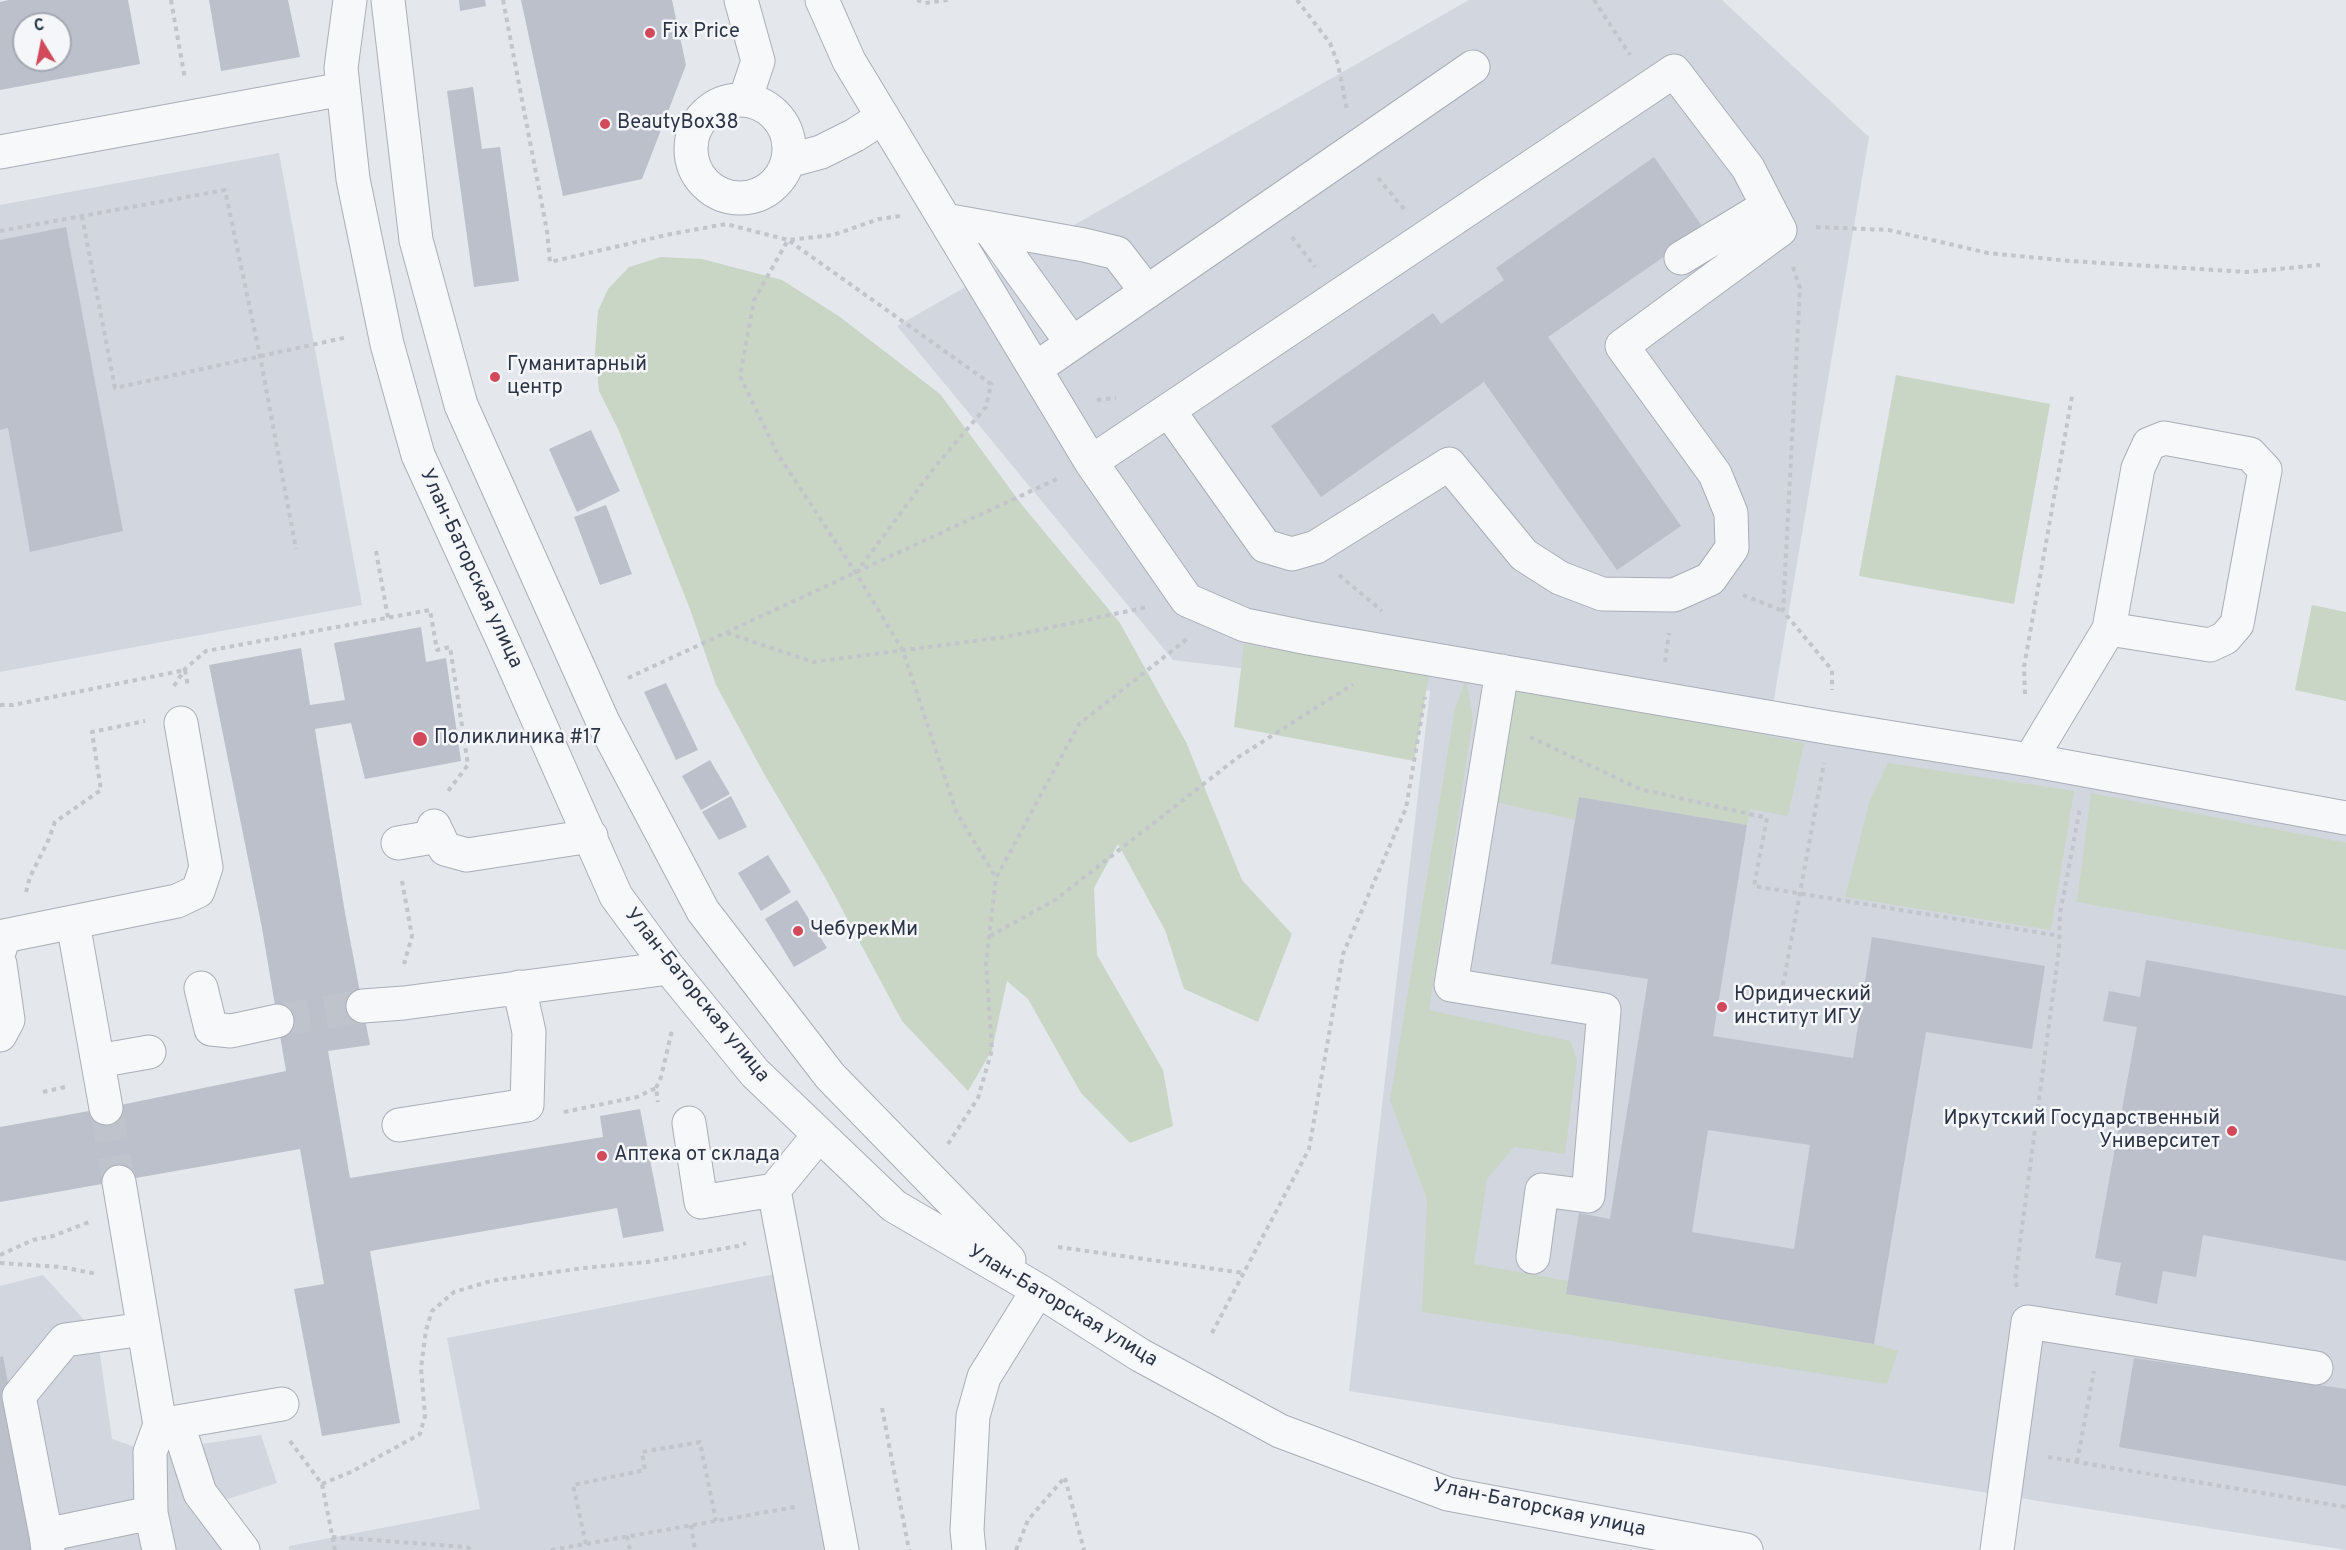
<!DOCTYPE html>
<meta charset="utf-8">
<style>
body{margin:0}
#map{position:relative;width:2346px;height:1550px;overflow:hidden;background:#e4e7ec;font-family:Overpass,sans-serif}
canvas{display:block}
.north{position:absolute;left:12px;top:12px;width:60px;height:60px;box-sizing:border-box;background:#f4f6f9;border:2px solid #a4a8b1;border-radius:50%;rotate:350deg;font-size:16px;font-weight:700;line-height:24px;text-align:center;color:#2b3445}
.north::after{content:'';display:block;margin:auto;width:21px;height:27px;background:#d1495b;clip-path:polygon(50% 0,100% 100%,50% 72%,0 100%)}
</style>
<div id="map">
<canvas width="2346" height="1550"></canvas>
<div class="north">С</div>
</div>
<script>
const ctx = document.querySelector('canvas').getContext('2d');
ctx.lineJoin = 'round';
function fillPath(path, color) {
  ctx.fillStyle = color;
  ctx.fill(path, 'evenodd');
}
function poly(rows) {
  const path = new Path2D();
  for (const r of rows) {
    if (r.length === 3) {
      path.moveTo(r[0] + r[2], r[1]);
      path.arc(r[0], r[1], r[2], 0, 2 * Math.PI);
      continue;
    }
    path.moveTo(r[0], r[1]);
    for (let i = 2; i < r.length; i += 2) path.lineTo(r[i], r[i + 1]);
  }
  return path;
}
function trace(path, color, width, dash) {
  ctx.strokeStyle = color;
  ctx.lineWidth = width;
  ctx.lineCap = dash ? 'butt' : 'round';
  ctx.setLineDash(dash || []);
  ctx.stroke(path);
}
function label(font, color, halo, rows, align = 'center') {
  ctx.font = font + ' Overpass,sans-serif';
  ctx.lineWidth = 5;
  ctx.setLineDash([]);
  ctx.textBaseline = 'middle';
  ctx.strokeStyle = halo;
  ctx.fillStyle = color;
  for (const [text, x, y, turn = 0] of rows) {
    ctx.save();
    ctx.translate(x, y);
    ctx.rotate((+turn || 0) * Math.PI / 180);
    ctx.textAlign = isNaN(turn) ? turn : align;
    if (halo) ctx.strokeText(text, 0, 0);
    ctx.fillText(text, 0, 0);
    ctx.restore();
  }
}
fillPath(poly([
 [1469,0,1722,0,1869,137,1772,711,2346,826,2346,1550,1349,1391,1430,691,1173,660,897,326],
 [279,153,362,605,0,672,0,205],
 [775,1274,854,1550,289,1550,289,1546,480,1509,447,1338],
 [43,1275,97,1334,112,1439,150,1452,261,1435,277,1483,213,1504,221,1550,0,1550,0,1286]
]), '#d2d6de');
fillPath(poly([
 [661,257,702,259,782,280,840,317,940,394,1022,505,1120,623,1186,742,1242,880,1292,934,1258,1022,1184,989,1165,930,1118,844,1094,888,1097,955,1163,1070,1173,1126,1130,1143,1081,1093,1028,999,1007,981,992,1050,968,1091,902,1021,827,881,763,772,716,685,690,609,619,431,599,391,595,352,598,311,608,289,629,267],
 [1896,375,2050,404,2014,604,1859,576],
 [2312,605,2346,612,2346,701,2295,690],
 [1244,644,1429,675,1414,761,1234,727],
 [1466,680,1473,718,1429,1010,1570,1041,1577,1059,1565,1154,1514,1147,1487,1179,1474,1264,1568,1281,1566,1294,1874,1344,1898,1351,1887,1384,1422,1312,1427,1199,1390,1100,1455,708],
 [1516,686,1804,743,1788,816,1750,809,1747,825,1579,797,1575,820,1496,802],
 [1888,763,2074,791,2051,930,1845,897,1870,800],
 [2091,793,2346,843,2346,950,2077,902]
]), '#c9d6c5');
fillPath(poly([
 [9,0,128,0,140,64,0,90,0,2],
 [24,24,60,24,60,60,24,60],
 [209,0,288,0,300,57,221,71],
 [459,0,485,0,486,6,460,11],
 [521,0,672,0,686,65,642,179,563,196],
 [473,87,482,149,500,147,519,281,474,287,447,91],
 [1654,157,1704,229,1548,337,1681,526,1617,570,1484,382,1321,497,1271,426,1433,313,1441,324,1504,280,1496,268],
 [66,227,123,531,30,552,8,428,0,430,0,240],
 [591,430,620,491,577,512,549,449],
 [606,505,632,574,600,585,574,517],
 [421,627,426,662,446,658,461,761,365,779,351,723,315,729,345,913,370,1045,328,1051,350,1178,603,1137,600,1116,640,1109,664,1231,623,1238,617,1208,370,1251,400,1423,322,1436,294,1289,324,1284,300,1149,0,1202,0,1127,106,1108,286,1071,262,928,209,665,301,648,310,705,345,700,334,643],
 [666,683,698,750,676,760,644,692],
 [710,760,730,794,701,810,682,776],
 [731,796,747,827,719,840,702,812],
 [1579,797,1747,825,1713,1036,1853,1058,1872,937,2045,966,2032,1049,1926,1032,1874,1344,1566,1294,1579,1213,1610,1219,1648,979,1551,964],
 [1708,1130,1810,1145,1794,1249,1692,1232],
 [768,855,791,892,761,911,738,873],
 [797,900,827,948,794,967,765,919],
 [2146,960,2346,996,2346,1261,2203,1235,2196,1277,2163,1271,2157,1304,2115,1295,2121,1263,2095,1258,2137,1027,2103,1021,2109,991,2140,997],
 [3,1356,39,1550,0,1550,0,1357],
 [2134,1358,2346,1389,2346,1486,2119,1447]
]), '#bbc0ca');
trace(poly([
 [277,1021,363,1006],
 [106,1108,119,1182]
]), '#bfc3cb', 33, [33, 16]);
const minor = poly([
 [350,0,341,68,353,179,387,344,418,455,504,643,616,896,669,968,755,1073,894,1206,1038,1290,1140,1355,1280,1431,1448,1494,1746,1550],
 [388,0,416,240,461,405,603,722,703,911,830,1076,1009,1260],
 [741,0,758,61,745,100],
 [822,0,849,61,1091,462,1187,600,1245,625,1308,638,1831,728,2030,760,2346,818],
 [740,149,49],
 [0,152,343,89],
 [788,161,821,152,855,135,883,117],
 [945,220,1084,245,1117,253,1147,292],
 [989,228,1072,343],
 [1681,258,1767,206],
 [1035,369,1473,67],
 [1091,462,1674,71,1748,168,1780,230,1622,346,1715,474,1731,513,1732,548,1710,579,1674,595,1602,594,1560,578,1524,555,1449,464,1316,547,1292,554,1265,546,1169,411],
 [1502,671,1451,985,1604,1010,1588,1196,1542,1190,1533,1257],
 [2030,760,2109,629,2138,468,2149,444,2164,438,2250,454,2265,470,2237,624,2225,638,2210,645,2109,629],
 [434,826,445,849,467,855,591,836],
 [398,843,439,836],
 [73,923,106,1108],
 [0,949,4,936,177,901,198,891,206,867,181,723],
 [0,964,8,1020,0,1035],
 [201,988,211,1029,231,1031,277,1021],
 [363,1006,404,1003,669,968],
 [98,1061,149,1052],
 [689,1123,701,1202,774,1190,819,1135],
 [399,1125,527,1105,529,1032,519,987],
 [774,1190,842,1550],
 [177,1422,200,1493,243,1550],
 [160,1425,282,1404],
 [151,1513,159,1550],
 [46,1535,19,1396,65,1340,144,1329],
 [48,1550,46,1535,151,1513,150,1452,160,1425,119,1182],
 [969,1550,967,1530,973,1416,984,1377,1038,1290],
 [1997,1550,2028,1322,2316,1368]
]);
trace(minor, '#a9aeb7', 35);
trace(poly([
 [171,0,185,79],
 [503,0,547,231,550,262,671,234,726,224,788,240,833,235,879,219,900,216],
 [917,0,925,3,948,0],
 [1297,0,1330,43,1338,64,1347,110],
 [1594,0,1630,55],
 [1378,178,1404,209],
 [82,216,115,388,348,337],
 [1816,227,1889,230,1988,253,2070,261,2247,272,2320,265],
 [0,231,225,190,260,356,296,549],
 [1292,237,1315,267],
 [1793,267,1800,288,1783,611,1832,670,1832,690],
 [1097,400,1116,398],
 [376,551,388,618],
 [856,573,934,468,986,407,991,384,788,240,754,300,740,376,777,453,856,573,903,651,956,811,996,878],
 [1339,575,1382,611],
 [1743,595,1783,611],
 [727,633,813,662,1005,637,1148,607],
 [1665,662,1669,633],
 [185,670,188,686],
 [628,678,1057,479],
 [174,686,185,669,206,651,430,610,437,650,450,647,468,765,448,791],
 [2025,694,2024,667,2072,396],
 [0,705,13,705,185,670],
 [1530,737,1640,789,1767,818,1754,886,2060,936],
 [402,881,412,936,404,964],
 [26,892,30,877,48,841,55,822,101,790,92,732,145,721],
 [990,936,1055,900,1237,758,1353,684],
 [1783,985,1824,763],
 [656,1088,661,1077,672,1030],
 [43,1092,65,1087],
 [564,1112,637,1097,656,1088,658,1102],
 [948,1144,978,1098,992,1050,986,963,996,878,1079,724,1187,639],
 [1058,1247,1244,1273],
 [0,1255,33,1240,53,1236,89,1222],
 [0,1263,61,1267,97,1274],
 [2017,1287,2015,1280,2059,949,2060,914,2080,808],
 [1212,1333,1309,1149,1343,954,1406,808,1425,697],
 [882,1408,909,1550],
 [290,1441,322,1484,335,1550],
 [2048,1457,2346,1507],
 [2077,1462,2094,1371],
 [1065,1478,1084,1550],
 [322,1484,353,1471,420,1434,425,1416,421,1368,426,1330,432,1311,454,1292,491,1281,584,1268,647,1262,738,1246,746,1243],
 [691,1525,695,1550],
 [627,1536,630,1550],
 [332,1537,467,1547,472,1550],
 [586,1544,573,1485,645,1470,642,1452,700,1442,716,1521],
 [551,1550,795,1507],
 [1016,1550,1028,1520,1065,1477]
]), '#c2c5cb', 4, [4.5, 4.5]);
trace(minor, '#f7f8fa', 33);
for (const [x, y, r, color] of [
 [650,33,6,"#d1495b"],
 [605,124,6,"#d1495b"],
 [495,377,6,"#d1495b"],
 [420,739,8,"#d1495b"],
 [798,931,6,"#d1495b"],
 [1722,1007,6,"#d1495b"],
 [2232,1131,6,"#d1495b"],
 [602,1156,6,"#d1495b"]
]) {
  const dot = new Path2D();
  dot.arc(x, y, r, 0, 2 * Math.PI);
  ctx.fillStyle = color;
  ctx.fill(dot);
  trace(dot, '#f4f6f9', 2);
}
label('20px', '#2b3445', '#f4f6f9', [
 ["Fix Price",662,33],
 ["BeautyBox38",617,124],
 ["Гуманитарный",507,366],
 ["центр",507,389],
 ["Поликлиника #17",434,739],
 ["ЧебурекМи",810,931],
 ["Юридический",1734,996],
 ["институт ИГУ",1734,1019],
 ["Иркутский Государственный",2220,1120,"right"],
 ["Университет",2220,1143,"right"],
 ["Аптека от склада",614,1156]
], 'left');
label('20px', '#2b3445', '#f4f6f9', [
 ["Улан-Баторская улица",470,569,65],
 ["Улан-Баторская улица",696,996,51],
 ["Улан-Баторская улица",1062,1307,31],
 ["Улан-Баторская улица",1539,1509,12]
]);
</script>
